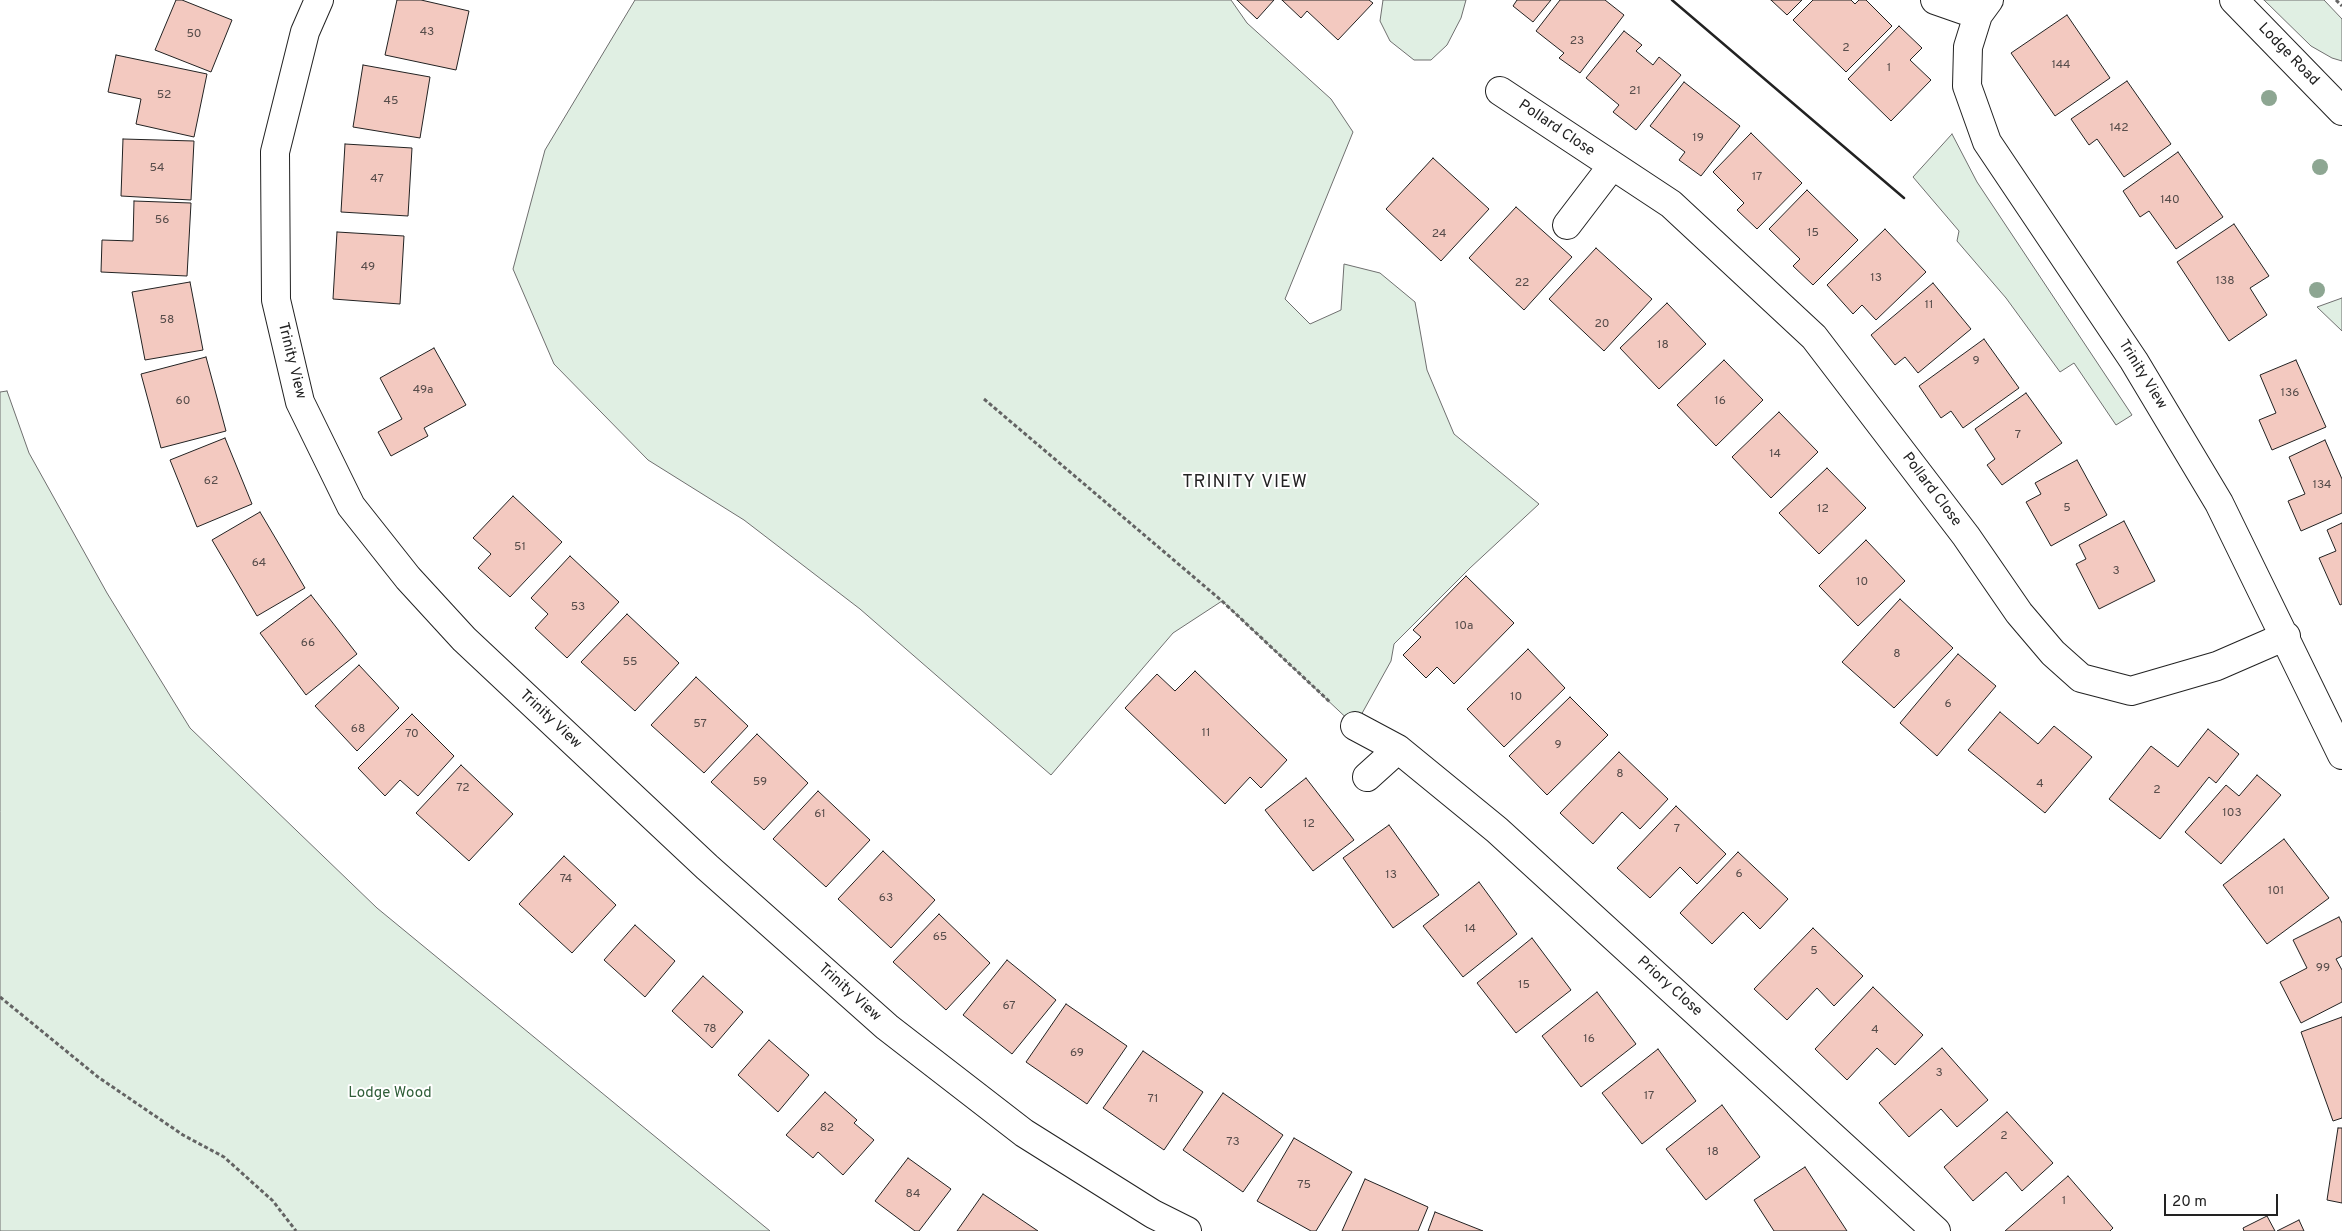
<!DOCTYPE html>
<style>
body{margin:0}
#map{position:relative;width:2342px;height:1231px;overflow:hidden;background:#fff;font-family:Overpass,sans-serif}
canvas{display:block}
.scale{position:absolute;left:2164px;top:1194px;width:114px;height:22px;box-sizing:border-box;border:2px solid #222;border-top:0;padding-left:6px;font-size:15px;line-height:18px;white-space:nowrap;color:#222;-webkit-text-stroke:4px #fff;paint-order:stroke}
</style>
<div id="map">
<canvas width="2342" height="1231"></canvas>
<div class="scale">20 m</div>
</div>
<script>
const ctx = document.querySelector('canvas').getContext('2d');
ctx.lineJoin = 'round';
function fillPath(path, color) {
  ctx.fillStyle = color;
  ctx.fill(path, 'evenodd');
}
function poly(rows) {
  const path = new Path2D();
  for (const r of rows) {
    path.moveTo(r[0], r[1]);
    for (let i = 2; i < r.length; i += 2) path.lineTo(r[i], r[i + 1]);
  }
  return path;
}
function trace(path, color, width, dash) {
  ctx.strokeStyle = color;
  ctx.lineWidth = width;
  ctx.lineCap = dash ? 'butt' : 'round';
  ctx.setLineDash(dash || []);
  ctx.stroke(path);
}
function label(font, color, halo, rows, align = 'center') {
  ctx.font = font + ' Overpass,sans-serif';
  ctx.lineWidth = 4;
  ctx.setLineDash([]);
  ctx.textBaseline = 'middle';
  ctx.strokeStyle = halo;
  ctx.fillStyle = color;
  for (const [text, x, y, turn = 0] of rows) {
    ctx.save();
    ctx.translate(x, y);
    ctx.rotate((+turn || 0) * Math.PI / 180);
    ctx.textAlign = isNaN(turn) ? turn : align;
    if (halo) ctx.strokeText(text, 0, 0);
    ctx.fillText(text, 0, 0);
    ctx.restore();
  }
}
const green = poly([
 [635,0,1231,0,1247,23,1331,99,1353,132,1285,299,1310,324,1341,310,1344,264,1380,273,1415,302,1427,370,1454,434,1539,504,1470,568,1394,644,1391,661,1355,726,1222,601,1173,633,1051,775,860,609,744,520,648,460,554,364,513,269,545,150,635,0],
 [1383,0,1466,0,1461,18,1447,45,1431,60,1414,60,1390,41,1380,21,1383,0],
 [2264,0,2324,0,2342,19,2342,61,2332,58,2311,46,2264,0],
 [1952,134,1977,182,2132,415,2116,425,2074,363,2060,372,2006,298,1957,241,1959,231,1913,177,1952,134],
 [2342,298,2342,331,2317,307,2342,298],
 [7,391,29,453,107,593,190,728,377,908,770,1231,0,1231,0,392,7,391]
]);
fillPath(green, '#e0efe3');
trace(green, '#6f6f6f', 1);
const building = poly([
 [176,0,182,0,232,20,211,72,155,50,176,0],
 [397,0,421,0,469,11,456,70,385,55,397,0],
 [1237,0,1274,0,1257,19,1237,0],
 [1282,0,1369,0,1373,3,1338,40,1307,11,1301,18,1282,0],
 [1517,0,1551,0,1533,22,1513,6,1517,0],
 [1560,0,1605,0,1624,15,1580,73,1559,58,1564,53,1536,31,1560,0],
 [1771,0,1802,0,1787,15,1771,0],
 [1813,0,1851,0,1855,4,1859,0,1866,0,1892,26,1846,72,1793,20,1813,0],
 [2067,15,2110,78,2055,116,2011,53,2067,15],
 [1899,26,1922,48,1910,60,1931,80,1891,121,1848,79,1899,26],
 [1624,31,1642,45,1636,51,1653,65,1659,57,1681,75,1636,130,1613,112,1619,105,1586,78,1624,31],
 [116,55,207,74,194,137,136,124,141,99,108,92,116,55],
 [363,65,430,77,420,138,353,127,363,65],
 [2127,81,2171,144,2124,177,2097,139,2089,145,2071,119,2127,81],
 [1684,82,1740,126,1701,176,1679,160,1685,152,1650,126,1684,82],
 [1751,133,1802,183,1757,229,1737,210,1744,203,1713,172,1751,133],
 [123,139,194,141,191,200,121,196,123,139],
 [345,144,412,148,408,216,341,212,345,144],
 [2178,152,2223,217,2176,249,2149,211,2140,217,2123,191,2178,152],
 [1433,158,1489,209,1441,261,1386,209,1433,158],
 [1807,190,1858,240,1813,285,1793,266,1800,259,1769,229,1807,190],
 [134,201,191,203,187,276,101,272,102,240,133,241,134,201],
 [1516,207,1572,257,1524,310,1469,258,1516,207],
 [2234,224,2269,276,2250,288,2267,315,2229,341,2177,262,2234,224],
 [1885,229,1926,272,1876,320,1862,305,1853,314,1827,285,1885,229],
 [337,232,404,236,400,304,333,299,337,232],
 [1596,248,1652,299,1604,351,1549,299,1596,248],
 [190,282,203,350,145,360,132,292,190,282],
 [1933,283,1971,329,1918,373,1905,357,1895,365,1871,335,1933,283],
 [1667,303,1706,344,1659,389,1620,348,1667,303],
 [1984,339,2019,388,1963,428,1951,411,1941,418,1919,386,1984,339],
 [434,348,466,405,424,428,428,436,391,456,378,432,402,419,380,378,434,348],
 [206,357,226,431,161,448,141,374,206,357],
 [1724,360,1763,400,1716,446,1677,405,1724,360],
 [2296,360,2326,427,2272,450,2259,420,2276,413,2260,375,2296,360],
 [2026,393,2062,443,2002,485,1987,465,1995,459,1975,429,2026,393],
 [1779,412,1818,452,1771,498,1732,457,1779,412],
 [225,438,252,504,197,527,170,460,225,438],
 [2325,440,2342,479,2342,513,2301,531,2288,501,2305,494,2289,457,2325,440],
 [2077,460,2107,515,2051,546,2026,502,2041,494,2035,483,2077,460],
 [1827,468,1866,508,1819,554,1779,513,1827,468],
 [513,496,562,542,510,597,478,568,491,554,473,538,513,496],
 [260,512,305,588,257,616,212,540,260,512],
 [2124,521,2155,581,2099,609,2076,564,2086,559,2079,545,2124,521],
 [2342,523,2342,604,2340,605,2319,558,2336,551,2327,530,2342,523],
 [1866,540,1905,581,1858,626,1819,586,1866,540],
 [570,556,619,602,567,658,535,628,548,614,531,598,570,556],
 [1466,576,1514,623,1454,684,1437,667,1426,678,1403,655,1421,637,1413,630,1466,576],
 [311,595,357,654,306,695,260,633,311,595],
 [1900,599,1953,648,1894,708,1842,662,1900,599],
 [627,614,679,663,635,711,581,662,627,614],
 [1528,649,1565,688,1504,747,1467,709,1528,649],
 [1958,654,1996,686,1937,756,1900,723,1958,654],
 [359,665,399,708,357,751,315,706,359,665],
 [1195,671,1287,760,1261,788,1250,777,1225,804,1125,708,1157,674,1175,691,1195,671],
 [696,677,748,726,704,773,651,725,696,677],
 [1570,697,1608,735,1547,795,1509,756,1570,697],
 [2000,712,2038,744,2054,726,2092,757,2045,813,1968,750,2000,712],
 [412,714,454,756,418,796,400,780,385,796,358,768,412,714],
 [2208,729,2239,754,2216,783,2209,777,2160,839,2109,799,2151,746,2178,767,2208,729],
 [757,734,808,783,764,830,711,782,757,734],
 [1619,752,1668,799,1640,829,1622,812,1593,844,1560,813,1619,752],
 [461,765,513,814,469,861,416,813,461,765],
 [2257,775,2281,795,2221,864,2185,832,2226,785,2239,796,2257,775],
 [1306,778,1354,840,1313,871,1265,810,1306,778],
 [818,791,870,840,826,887,773,839,818,791],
 [1676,806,1726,854,1697,884,1680,867,1650,898,1617,868,1676,806],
 [1389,825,1439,895,1393,928,1343,858,1389,825],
 [2284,839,2329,898,2267,944,2223,885,2284,839],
 [883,851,935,900,891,948,838,899,883,851],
 [1738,852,1788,899,1760,929,1743,912,1712,944,1680,913,1738,852],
 [564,856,616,905,572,953,519,904,564,856],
 [1479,882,1517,934,1463,977,1423,926,1479,882],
 [939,914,990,963,946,1010,893,962,939,914],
 [2339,917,2342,923,2342,956,2336,959,2342,970,2342,1002,2301,1023,2280,982,2307,968,2293,940,2339,917],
 [635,925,675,961,645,997,604,960,635,925],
 [1813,928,1863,976,1834,1006,1817,988,1787,1020,1754,989,1813,928],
 [1532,938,1571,990,1516,1033,1477,983,1532,938],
 [1007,960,1056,1000,1012,1054,963,1015,1007,960],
 [703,976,743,1012,712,1048,672,1011,703,976],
 [1873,987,1923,1035,1895,1065,1877,1048,1847,1080,1815,1049,1873,987],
 [1597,992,1636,1044,1581,1087,1542,1036,1597,992],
 [1066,1004,1127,1046,1087,1104,1026,1062,1066,1004],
 [2342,1017,2342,1118,2333,1121,2301,1032,2342,1017],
 [769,1040,809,1075,778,1112,738,1075,769,1040],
 [1942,1048,1988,1100,1957,1127,1941,1109,1909,1137,1879,1103,1942,1048],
 [1658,1049,1696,1101,1642,1144,1602,1093,1658,1049],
 [1143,1051,1203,1092,1164,1150,1103,1108,1143,1051],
 [825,1092,857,1120,854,1123,874,1140,843,1175,818,1152,813,1158,786,1135,825,1092],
 [1223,1093,1283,1135,1243,1192,1183,1150,1223,1093],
 [1722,1105,1760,1157,1706,1200,1666,1149,1722,1105],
 [2007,1112,2053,1163,2022,1191,2006,1172,1973,1201,1944,1167,2007,1112],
 [2338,1128,2342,1128,2342,1203,2327,1200,2338,1128],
 [1294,1138,1352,1172,1316,1231,1311,1231,1257,1201,1294,1138],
 [908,1158,951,1189,919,1231,915,1231,875,1201,908,1158],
 [1805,1167,1847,1231,1774,1231,1754,1200,1805,1167],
 [2068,1176,2113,1228,2110,1231,2005,1231,2068,1176],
 [1365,1179,1428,1207,1418,1231,1342,1231,1365,1179],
 [983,1194,1038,1231,957,1231,983,1194],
 [1435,1212,1483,1231,1428,1231,1435,1212],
 [2267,1216,2275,1231,2244,1231,2243,1228,2267,1216],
 [2299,1220,2304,1231,2277,1231,2299,1220]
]);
fillPath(building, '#f3c9c0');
trace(building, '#222', 1);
const minor = poly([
 [319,0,305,32,275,152,276,300,300,402,351,506,408,578,464,639,707,867,887,1027,1024,1133,1153,1214,1187,1231],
 [1935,0,1978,15],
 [1989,0,1978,15,1968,47,1967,86,1987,142,2134,361,2219,503,2342,755],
 [2234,0,2342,111],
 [1500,91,1671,204,1814,337,1966,536,2019,613,2053,653,2081,678,2131,691,2217,666,2286,636],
 [1567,225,1612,166],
 [1355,726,1398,749],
 [1367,777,1398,749,1497,830,1936,1231]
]);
trace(minor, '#222', 30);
trace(poly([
 [2336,0,2342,6],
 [984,399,1222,601,1331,703],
 [0,997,98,1077,183,1135,224,1157,273,1201,296,1231]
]), '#646464', 3, [4, 2.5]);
trace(minor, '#fff', 28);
trace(poly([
 [1672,0,1904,198]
]), '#222', 2.5);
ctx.fillStyle = '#8da692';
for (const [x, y] of [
 [2269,98],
 [2320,167],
 [2317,290]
]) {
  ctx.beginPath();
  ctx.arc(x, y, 8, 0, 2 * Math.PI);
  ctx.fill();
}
label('12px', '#564c4a', null, [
 ["43",427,33],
 ["50",194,35],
 ["23",1577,42],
 ["2",1846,49],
 ["144",2061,66],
 ["1",1889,69],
 ["21",1635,92],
 ["52",164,96],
 ["45",391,102],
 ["142",2119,129],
 ["19",1698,139],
 ["54",157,169],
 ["17",1757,178],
 ["47",377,180],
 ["140",2170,201],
 ["56",162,221],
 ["15",1813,234],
 ["24",1439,235],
 ["49",368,268],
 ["13",1876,279],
 ["138",2225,282],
 ["22",1522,284],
 ["11",1929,306],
 ["58",167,321],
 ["20",1602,325],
 ["18",1663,346],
 ["9",1976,362],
 ["49a",423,391],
 ["136",2290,394],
 ["60",183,402],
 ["16",1720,402],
 ["7",2018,436],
 ["14",1775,455],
 ["62",211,482],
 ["134",2322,486],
 ["5",2067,509],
 ["12",1823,510],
 ["51",520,548],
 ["64",259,564],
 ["3",2116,572],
 ["10",1862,583],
 ["53",578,608],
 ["10a",1464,627],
 ["66",308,644],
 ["8",1897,655],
 ["55",630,663],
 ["10",1516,698],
 ["6",1948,705],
 ["57",700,725],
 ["68",358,730],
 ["11",1206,734],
 ["70",412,735],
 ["9",1558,746],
 ["8",1620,775],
 ["59",760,783],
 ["4",2040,785],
 ["72",463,789],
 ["2",2157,791],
 ["103",2232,814],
 ["61",820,815],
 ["12",1309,825],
 ["7",1677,830],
 ["6",1739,875],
 ["13",1391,876],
 ["74",566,880],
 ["101",2276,892],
 ["63",886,899],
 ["14",1470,930],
 ["65",940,938],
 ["5",1814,952],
 ["99",2323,969],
 ["15",1524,986],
 ["67",1009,1007],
 ["78",710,1030],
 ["4",1875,1031],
 ["16",1589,1040],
 ["69",1077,1054],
 ["3",1939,1074],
 ["17",1649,1097],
 ["71",1153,1100],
 ["82",827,1129],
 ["2",2004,1137],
 ["73",1233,1143],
 ["18",1713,1153],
 ["75",1304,1186],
 ["84",913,1195],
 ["1",2064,1202]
]);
label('15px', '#222', '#fff', [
 ["Lodge Road",2288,55,46],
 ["Pollard Close",1556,129,34],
 ["Trinity View",291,361,76],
 ["Trinity View",2142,375,58],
 ["Pollard Close",1931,490,53],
 ["Trinity View",550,720,43],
 ["Priory Close",1669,987,42],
 ["Trinity View",849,993,42]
]);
label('15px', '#2f5e38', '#fff', [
 ["Lodge Wood",390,1094]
]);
ctx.letterSpacing = '1px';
label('18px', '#222', '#fff', [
 ["TRINITY VIEW",1245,483]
]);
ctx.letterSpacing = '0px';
</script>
